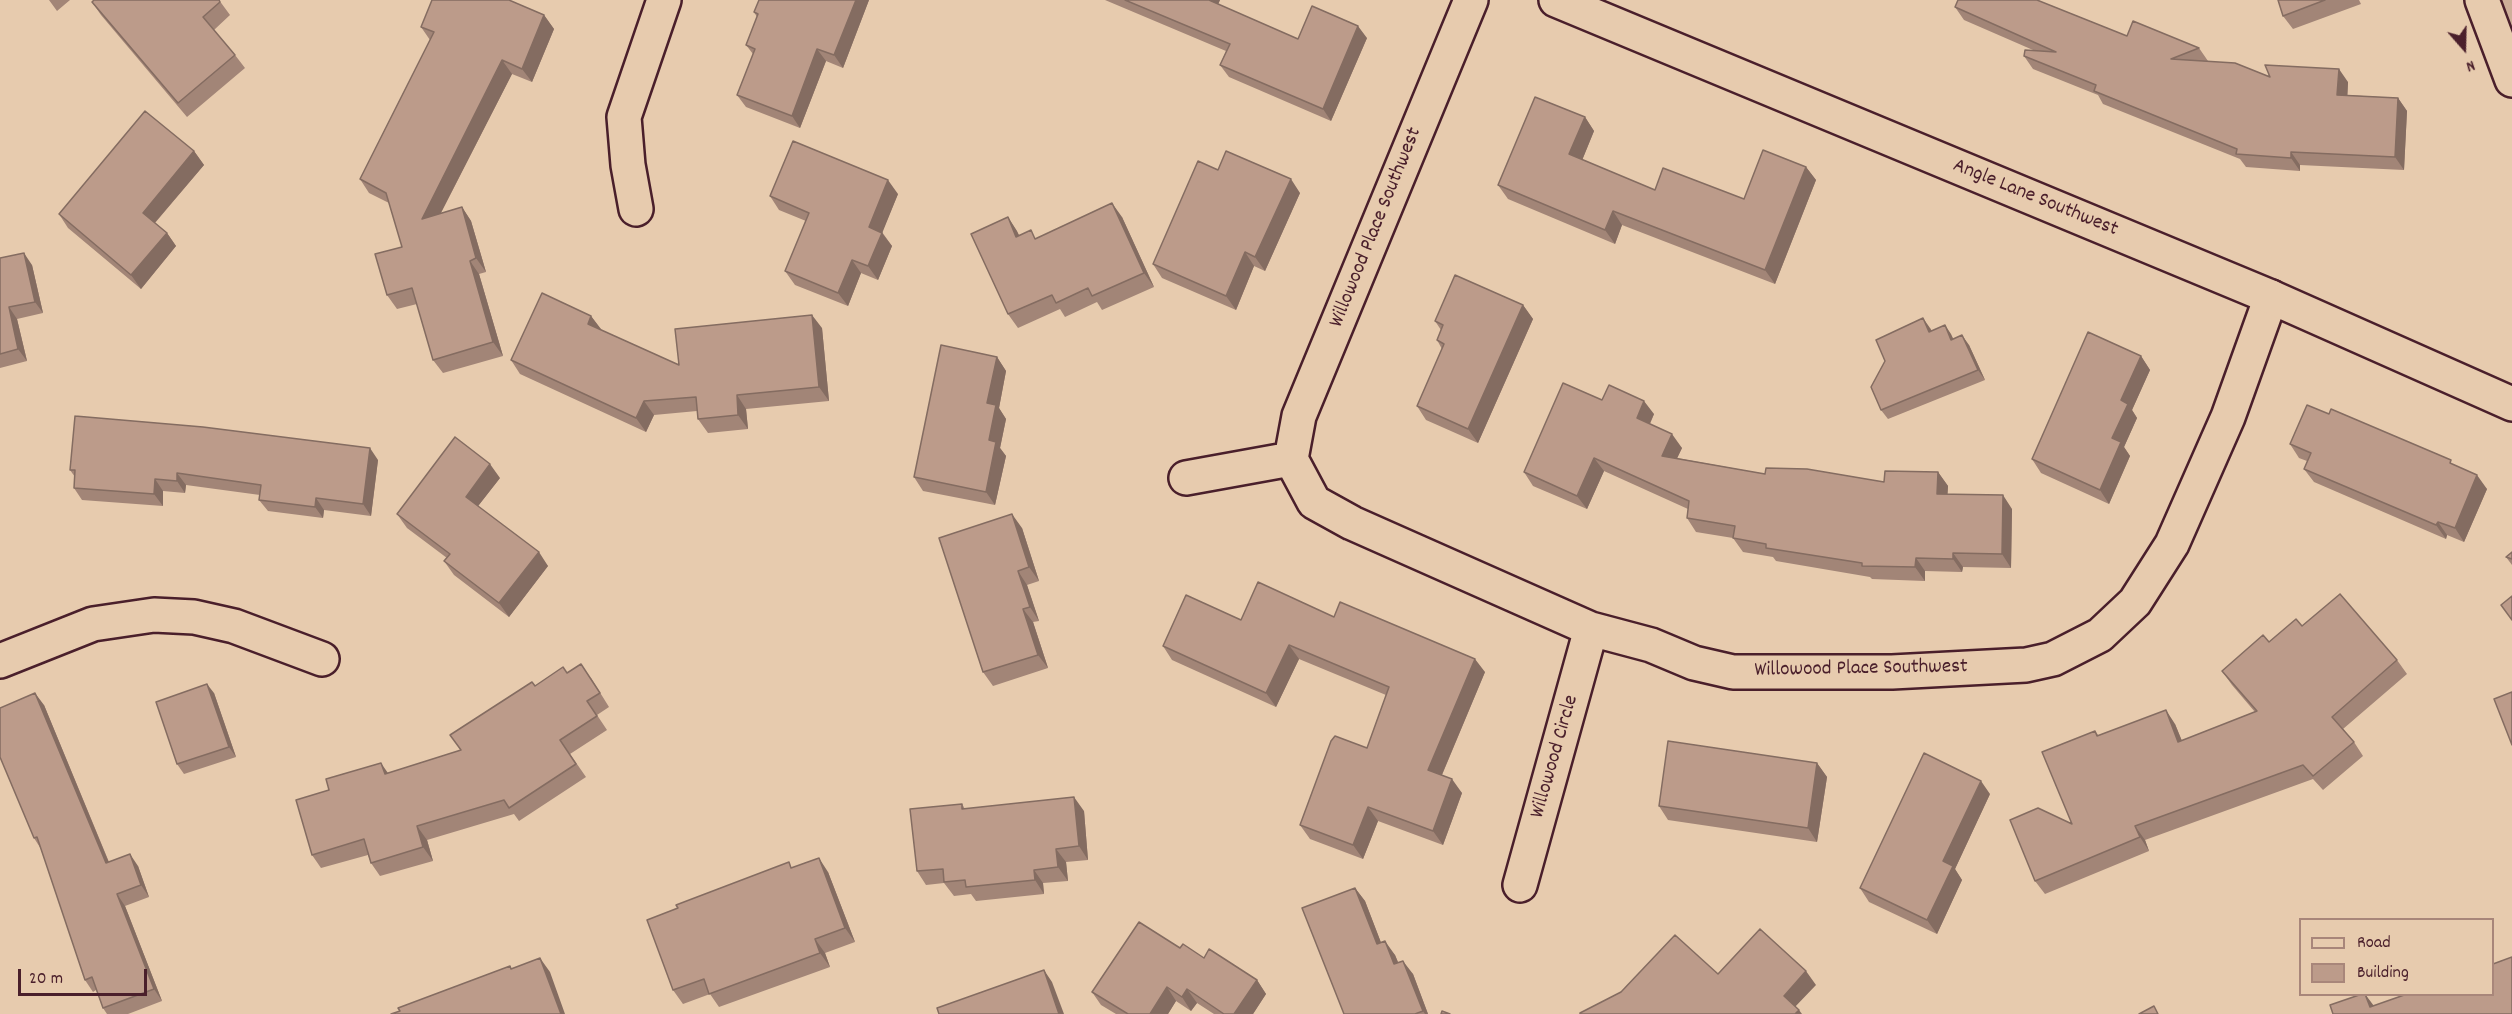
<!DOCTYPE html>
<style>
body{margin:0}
#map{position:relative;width:2512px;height:1014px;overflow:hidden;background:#e7cbae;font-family:Dekko,sans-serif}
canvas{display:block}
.legend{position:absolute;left:2299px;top:918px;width:195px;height:78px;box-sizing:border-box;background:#e7cbae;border:2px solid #a8867a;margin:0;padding:8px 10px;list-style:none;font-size:18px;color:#4a1f2b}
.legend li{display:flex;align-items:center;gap:12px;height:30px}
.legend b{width:30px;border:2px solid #a8867a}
.north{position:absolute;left:2434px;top:18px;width:60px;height:60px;-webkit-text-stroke:4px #e7cbae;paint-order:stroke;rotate:160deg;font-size:16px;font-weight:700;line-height:24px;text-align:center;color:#4a1f2b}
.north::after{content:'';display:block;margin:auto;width:21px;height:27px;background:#4a1f2b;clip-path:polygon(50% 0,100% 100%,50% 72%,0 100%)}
.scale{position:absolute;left:18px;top:969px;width:129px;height:27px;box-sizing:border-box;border:3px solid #4a1f2b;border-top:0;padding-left:8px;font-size:18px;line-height:21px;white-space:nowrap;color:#4a1f2b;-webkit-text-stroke:4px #e7cbae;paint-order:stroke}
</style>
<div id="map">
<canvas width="2512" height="1014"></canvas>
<ul class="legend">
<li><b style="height:8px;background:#e7cbae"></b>Road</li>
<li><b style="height:16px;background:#bc9b8a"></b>Building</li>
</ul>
<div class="north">N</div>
<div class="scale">20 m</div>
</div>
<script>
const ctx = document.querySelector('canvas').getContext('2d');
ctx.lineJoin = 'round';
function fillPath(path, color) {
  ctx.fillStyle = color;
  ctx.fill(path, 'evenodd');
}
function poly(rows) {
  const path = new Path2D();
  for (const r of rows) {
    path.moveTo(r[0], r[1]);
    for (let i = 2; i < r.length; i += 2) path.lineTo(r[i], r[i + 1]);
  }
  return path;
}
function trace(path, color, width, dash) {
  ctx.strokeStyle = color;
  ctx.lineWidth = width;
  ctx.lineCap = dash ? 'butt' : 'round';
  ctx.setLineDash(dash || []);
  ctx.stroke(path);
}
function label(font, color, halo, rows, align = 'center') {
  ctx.font = font + ' Dekko,sans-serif';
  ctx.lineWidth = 5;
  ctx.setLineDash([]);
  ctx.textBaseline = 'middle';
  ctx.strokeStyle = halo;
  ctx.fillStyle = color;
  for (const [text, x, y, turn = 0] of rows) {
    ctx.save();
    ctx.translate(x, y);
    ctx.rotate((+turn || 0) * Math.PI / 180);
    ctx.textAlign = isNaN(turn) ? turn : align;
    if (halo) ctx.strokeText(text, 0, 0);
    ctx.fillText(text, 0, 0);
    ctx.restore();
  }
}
fillPath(poly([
 [2501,0,2512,0,2512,28]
]), '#ceaf99');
const street = poly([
 [1471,0,1299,416,1291,459,1314,502,1352,523,1591,629,1651,645,1694,663,1733,672,1892,672,2026,665,2053,659,2100,635,2135,602,2172,544,2228,417,2271,297],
 [2482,0,2512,80],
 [636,209,628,165,624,117,664,0],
 [1186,478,1291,459],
 [0,661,93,624,154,615,194,617,234,626,322,659],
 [1520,885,1591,629]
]);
const secondary = poly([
 [1556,0,2271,297,2512,404]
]);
trace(street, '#4a1f2b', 38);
trace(secondary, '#4a1f2b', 38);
trace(street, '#e7cbae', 33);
trace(secondary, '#e7cbae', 33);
fillPath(poly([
 [49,0,70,0,57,11],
 [219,0,230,15,214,30,235,55,245,68,187,117,101,15,92,2],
 [869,0,843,68,826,61,800,128,746,107,737,95,753,54,746,45,757,17,754,12],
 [1105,0,1220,0,1218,4,1298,39,1367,38,1331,121,1229,77,1220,65,1226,51],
 [2278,0,2359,0,2361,4,2293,29,2283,16],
 [1955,7,2199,48,2208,61,2270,77,2348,82,2347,95,2398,98,2407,111,2404,170,2300,165,2300,171,2246,167,2240,159,2103,104,2098,95,2033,69,2024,56,2033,50,1964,20],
 [544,15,554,29,532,82,512,74,441,213,462,207,471,221,486,272,479,274,503,356,443,373,433,360,417,304,397,309,387,295,402,247,389,203,369,193,360,179,430,40,421,27],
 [1585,117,1594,131,1582,160,1655,190,1744,199,1806,167,1816,180,1775,284,1622,225,1615,244,1508,199,1498,185],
 [194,151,204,165,155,223,167,233,176,246,141,289,68,228,59,214],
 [1218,170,1300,193,1265,271,1254,266,1236,310,1162,278,1153,264],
 [898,194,882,232,892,246,878,280,861,273,848,306,795,285,785,271,806,221,779,210,770,196],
 [1008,217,1019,235,1036,239,1122,217,1154,287,1102,310,1097,302,1065,317,1060,309,1018,328,1008,314],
 [0,258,32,265,43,313,17,319,27,361,0,368],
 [1523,305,1533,319,1478,443,1426,420,1417,406,1442,349,1437,340,1441,330,1435,321],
 [591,316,601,330,679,365,822,328,829,401,746,409,748,429,708,433,698,419,697,411,654,415,646,432,520,374,511,360],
 [1945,325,1953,339,1969,345,1985,380,1888,419,1881,410,1930,328,1932,331],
 [2141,356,2150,370,2132,410,2137,418,2124,447,2130,456,2109,504,2041,473,2032,459],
 [997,357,1006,371,999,408,1006,419,1000,448,1006,456,995,505,923,491,914,477],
 [1602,400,1654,414,1650,424,1682,448,1677,458,1765,474,1884,482,1938,472,1948,486,1947,494,2012,509,2011,568,1963,567,1962,572,1925,571,1925,581,1872,579,1870,577,1776,561,1773,557,1743,552,1733,538,1696,532,1687,518,1688,509,1604,471,1587,509,1533,486,1524,472],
 [2290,444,2456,466,2487,489,2464,542,2447,535,2446,539,2314,482,2304,469,2307,461,2299,458],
 [378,460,371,516,324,510,323,518,268,511,259,500,260,495,186,485,185,493,163,491,163,506,82,500,74,488,75,477,70,470],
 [500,478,478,506,548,566,509,617,454,575,444,561,447,558,407,528,397,514],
 [1022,528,1039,581,1027,585,1039,621,1033,622,1048,668,993,686,983,672],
 [2512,552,2512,565,2506,557],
 [1334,617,1485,672,1442,775,1462,793,1443,845,1378,821,1363,859,1310,839,1300,825,1367,748,1386,695,1299,659,1276,707,1172,660,1163,646,1241,620],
 [2302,626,2397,660,2407,674,2343,729,2354,742,2363,756,2323,790,2313,779,2145,840,2149,851,2045,894,2035,881,2072,824,2095,731,2099,736,2175,724,2182,741,2255,712,2232,685,2222,671,2269,642],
 [567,673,591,678,609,707,597,715,607,730,570,754,586,777,519,821,514,814,427,840,433,861,380,876,371,863,368,855,321,868,312,855,388,773,461,750,535,686],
 [214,693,236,757,184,774,177,764],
 [44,705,109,862,138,866,149,897,125,906,162,1001,128,1014,107,1014,103,1008,96,990,93,992,85,980,41,849,34,838],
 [1817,763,1827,777,1817,842,1668,820,1659,806],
 [1990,794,1955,869,1962,880,1937,934,1869,902,1860,888],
 [962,804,965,809,1084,811,1088,860,1066,862,1068,881,1043,883,1044,894,976,901,971,894,954,896,944,883,926,885,917,871],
 [793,868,828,872,855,942,825,953,830,967,719,1007,710,994,683,1004,673,990],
 [1355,888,1365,901,1381,943,1395,955,1398,962,1413,974,1428,1014,1344,1014],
 [1180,948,1257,980,1266,994,1253,1014,1214,1014,1197,1003,1191,1011,1176,1001,1168,1014,1116,1014,1101,1005,1092,992]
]), '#a28577');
fillPath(poly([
 [856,0,869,0,843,68,834,55],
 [1207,0,1220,0,1215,11],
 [544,15,554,29,532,82,522,69],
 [1358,26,1367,38,1331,121,1323,109],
 [817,49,826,61,800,128,792,116],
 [502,60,512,74,431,232,422,219],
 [2339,69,2348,82,2347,108,2337,95],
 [2398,98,2407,111,2404,170,2395,157],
 [1585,117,1594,131,1579,168,1569,154],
 [194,151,204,165,152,226,143,213],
 [2291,152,2300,165,2300,171,2291,158],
 [1806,167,1816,180,1775,284,1765,270],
 [1291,179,1300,193,1265,271,1255,257],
 [888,180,898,194,879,241,869,227],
 [1112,203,1122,217,1154,287,1144,273],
 [462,207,471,221,486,272,476,258],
 [1613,211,1622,225,1615,244,1605,230],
 [1008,217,1017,231,1026,251,1016,237],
 [167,233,176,246,141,289,131,275],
 [882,233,892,246,878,280,868,266],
 [1245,252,1254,266,1236,310,1226,296],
 [24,253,32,265,43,313,35,302],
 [852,260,861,273,848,306,838,293],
 [470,261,479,274,503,356,493,342],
 [1523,305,1533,319,1478,443,1468,429],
 [9,307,17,319,27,361,18,349],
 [812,315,822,328,829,401,819,387],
 [591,316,601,329,597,338,588,324],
 [1923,318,1930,328,1936,341,1929,332],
 [1945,325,1951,334,1958,349,1951,340],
 [1962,335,1969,345,1985,380,1978,370],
 [2141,356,2150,370,2132,410,2137,418,2124,447,2130,456,2109,504,2100,490,2121,400],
 [997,357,1006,371,999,408,1006,419,1000,448,1006,456,995,505,986,492,987,403],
 [737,395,746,409,748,429,738,415],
 [644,401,654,415,646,432,636,418],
 [1644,401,1654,414,1646,432,1637,418],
 [1672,434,1682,448,1672,469,1662,456],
 [370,448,378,460,371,516,363,504],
 [1594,458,1604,471,1587,509,1577,496],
 [490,464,500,478,475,510,466,497],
 [1938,472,1948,486,1947,507,1937,494],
 [177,473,186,485,185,493,177,481],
 [2477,475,2487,489,2464,542,2455,528],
 [155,479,163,491,163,506,154,494],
 [2003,495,2012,509,2011,568,2002,554],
 [316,498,324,510,323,518,315,507],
 [1012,514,1022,528,1039,581,1029,567],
 [2438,522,2447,535,2446,539,2436,525],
 [539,552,548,566,509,617,499,603],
 [1953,553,1963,567,1962,572,1953,559],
 [1916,558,1925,571,1925,581,1915,567],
 [1018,571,1027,585,1039,621,1030,607],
 [1023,609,1033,622,1048,668,1038,655],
 [1289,645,1299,659,1276,707,1266,693],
 [1475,659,1485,672,1438,784,1428,770],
 [207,684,214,693,236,757,229,747],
 [35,693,44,705,114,875,106,863],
 [2166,710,2175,724,2188,756,2178,742],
 [381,763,390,776,385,774],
 [1817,763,1827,777,1817,842,1808,828],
 [1452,779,1462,793,1443,845,1433,831],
 [1981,781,1990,794,1955,869,1962,880,1937,934,1927,920,1943,861],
 [1074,797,1084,811,1088,860,1079,846],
 [1368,807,1378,821,1363,859,1353,845],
 [417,826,427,840,433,861,423,847],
 [2135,826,2145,840,2149,851,2140,837],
 [1056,849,1066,862,1068,881,1058,867],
 [130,854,138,866,149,897,141,885],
 [819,858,828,872,855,942,845,928],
 [1034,870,1043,883,1044,894,1035,880],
 [1355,888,1365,901,1387,958,1377,944],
 [117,894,125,906,162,1001,154,989],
 [815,939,825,953,830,967,820,953],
 [1385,941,1395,955,1404,977,1394,964],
 [540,958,550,972,565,1014,561,1014],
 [1403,961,1413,974,1428,1014,1425,1014,1423,1011],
 [1044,970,1052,982,1064,1014,1059,1014],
 [1806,971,1816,985,1793,1009,1784,996],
 [1257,980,1266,994,1253,1014,1234,1014],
 [1167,987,1176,1001,1168,1014,1150,1014],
 [1187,989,1197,1003,1191,1011,1182,997],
 [2365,994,2374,1006,2370,1007],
 [1799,1010,1802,1014,1795,1014]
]), '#846c61');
const building = poly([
 [94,0,219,0,220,2,203,17,235,55,178,103,92,2,94,0],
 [432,0,509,0,544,15,522,69,502,60,422,219,462,207,476,258,470,261,493,342,433,360,412,288,387,295,375,254,402,247,386,193,360,179,434,32,421,27,432,0],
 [759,0,856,0,834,55,817,49,792,116,737,95,755,49,746,45,758,14,754,12,759,0],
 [1125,0,1209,0,1298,39,1312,6,1358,26,1323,109,1220,65,1230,44,1125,0],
 [1958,0,2037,0,2127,36,2133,21,2199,48,2171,59,2235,63,2270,77,2265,65,2339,69,2337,95,2398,98,2395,157,2291,152,2291,158,2236,154,2237,149,2094,91,2096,85,2024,56,2025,50,2056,52,1955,7,1958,0],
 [2278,0,2325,0,2283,16,2278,0],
 [1535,97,1585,117,1569,154,1655,190,1663,168,1744,199,1763,150,1806,167,1765,270,1613,211,1605,230,1498,185,1535,97],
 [145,111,194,151,143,213,167,233,131,275,59,214,145,111],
 [793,141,888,180,869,227,882,233,868,266,852,260,838,293,785,271,809,213,770,196,793,141],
 [1226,151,1291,179,1255,257,1245,252,1226,296,1153,264,1198,161,1218,170,1226,151],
 [1112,203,1144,273,1092,296,1088,288,1056,303,1052,295,1008,314,971,234,1008,217,1016,237,1031,230,1035,239,1112,203],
 [24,253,35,302,9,307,18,349,0,354,0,258,24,253],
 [1455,275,1523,305,1468,429,1417,406,1444,344,1437,340,1443,325,1435,321,1455,275],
 [542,293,591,316,588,324,679,365,675,329,812,315,819,387,737,395,738,415,698,419,696,397,644,401,636,418,511,360,542,293],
 [1923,318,1929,332,1945,325,1951,340,1962,335,1978,370,1881,410,1871,387,1885,361,1876,340,1923,318],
 [2088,332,2141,356,2121,400,2128,404,2112,438,2121,442,2100,490,2032,459,2088,332],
 [941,345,997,357,987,403,996,405,989,440,996,442,986,492,914,477,941,345],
 [1563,383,1602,400,1609,385,1644,401,1637,418,1672,434,1662,456,1765,474,1766,468,1807,469,1884,482,1885,471,1938,472,1937,494,2003,495,2002,554,1953,553,1953,559,1916,558,1915,567,1862,566,1862,563,1766,548,1766,544,1733,538,1735,526,1687,518,1689,501,1594,458,1577,496,1524,472,1563,383],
 [2307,405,2329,414,2331,409,2451,460,2450,463,2477,475,2455,528,2438,522,2436,525,2304,469,2311,453,2290,444,2307,405],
 [75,416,203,427,370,448,363,504,316,498,315,507,259,500,261,485,177,473,177,481,155,479,154,494,74,488,75,470,70,470,75,416],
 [455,437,490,464,466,497,539,552,499,603,444,561,450,554,397,514,455,437],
 [1012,514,1029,567,1018,571,1030,607,1023,609,1038,655,983,672,939,538,1012,514],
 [2512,552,2512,559,2506,557,2512,552],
 [1258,582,1334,617,1340,602,1475,659,1428,770,1452,779,1433,831,1368,807,1353,845,1300,825,1331,741,1335,736,1367,748,1389,687,1289,645,1266,693,1163,646,1186,595,1241,620,1258,582],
 [2340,594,2397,660,2332,717,2354,742,2313,776,2303,765,2135,826,2140,837,2035,881,2010,820,2038,808,2072,824,2042,752,2095,731,2097,736,2166,710,2178,742,2257,711,2222,671,2263,635,2269,642,2296,619,2302,626,2340,594],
 [2512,596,2512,620,2501,605,2512,596],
 [581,664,600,693,587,701,597,716,560,740,576,764,509,808,504,800,417,826,423,847,371,863,364,839,312,855,296,800,329,790,326,779,381,763,385,774,461,750,450,735,532,682,535,686,563,667,567,673,581,664],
 [207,684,229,747,177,764,156,702,207,684],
 [2512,692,2512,745,2494,699,2512,692],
 [35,693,106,863,130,854,141,885,117,894,154,989,103,1008,92,977,85,980,37,837,34,838,0,757,0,708,35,693],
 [1668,741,1817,763,1808,828,1659,806,1668,741],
 [1924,753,1981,781,1943,861,1953,866,1927,920,1860,888,1924,753],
 [1074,797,1079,846,1056,849,1058,867,1034,870,1035,880,966,887,965,880,944,882,943,869,917,871,910,809,962,804,962,809,1074,797],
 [819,858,845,928,815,939,820,953,709,994,704,979,673,990,647,920,678,908,676,905,789,862,791,868,819,858],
 [1355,888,1377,944,1385,941,1394,964,1403,961,1423,1011,1415,1014,1344,1014,1302,908,1355,888],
 [1139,922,1180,948,1183,944,1204,958,1209,949,1257,980,1234,1014,1224,1014,1187,989,1182,997,1167,987,1150,1014,1128,1014,1092,992,1139,922],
 [1760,929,1806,971,1784,996,1799,1010,1795,1014,1580,1014,1580,1013,1621,992,1675,935,1718,974,1760,929],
 [2512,957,2512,1014,2333,1014,2330,1005,2362,994,2365,994,2370,1007,2407,994,2493,994,2493,964,2512,957],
 [540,958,561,1014,391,1014,400,1011,398,1008,510,966,511,969,540,958],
 [1044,970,1059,1014,939,1014,937,1008,1044,970],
 [2154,1006,2158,1014,2139,1014,2154,1006],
 [1442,1011,1450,1014,1441,1014,1442,1011]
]);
fillPath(building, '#bc9b8a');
trace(building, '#846c61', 1.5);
label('21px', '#4a1f2b', '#e7cbae', [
 ["Angle Lane Southwest",2035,199,22],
 ["Willowood Place Southwest",1377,228,-68],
 ["Willowood Place Southwest",1861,670,-1],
 ["Willowood Circle",1556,757,-74]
]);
</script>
